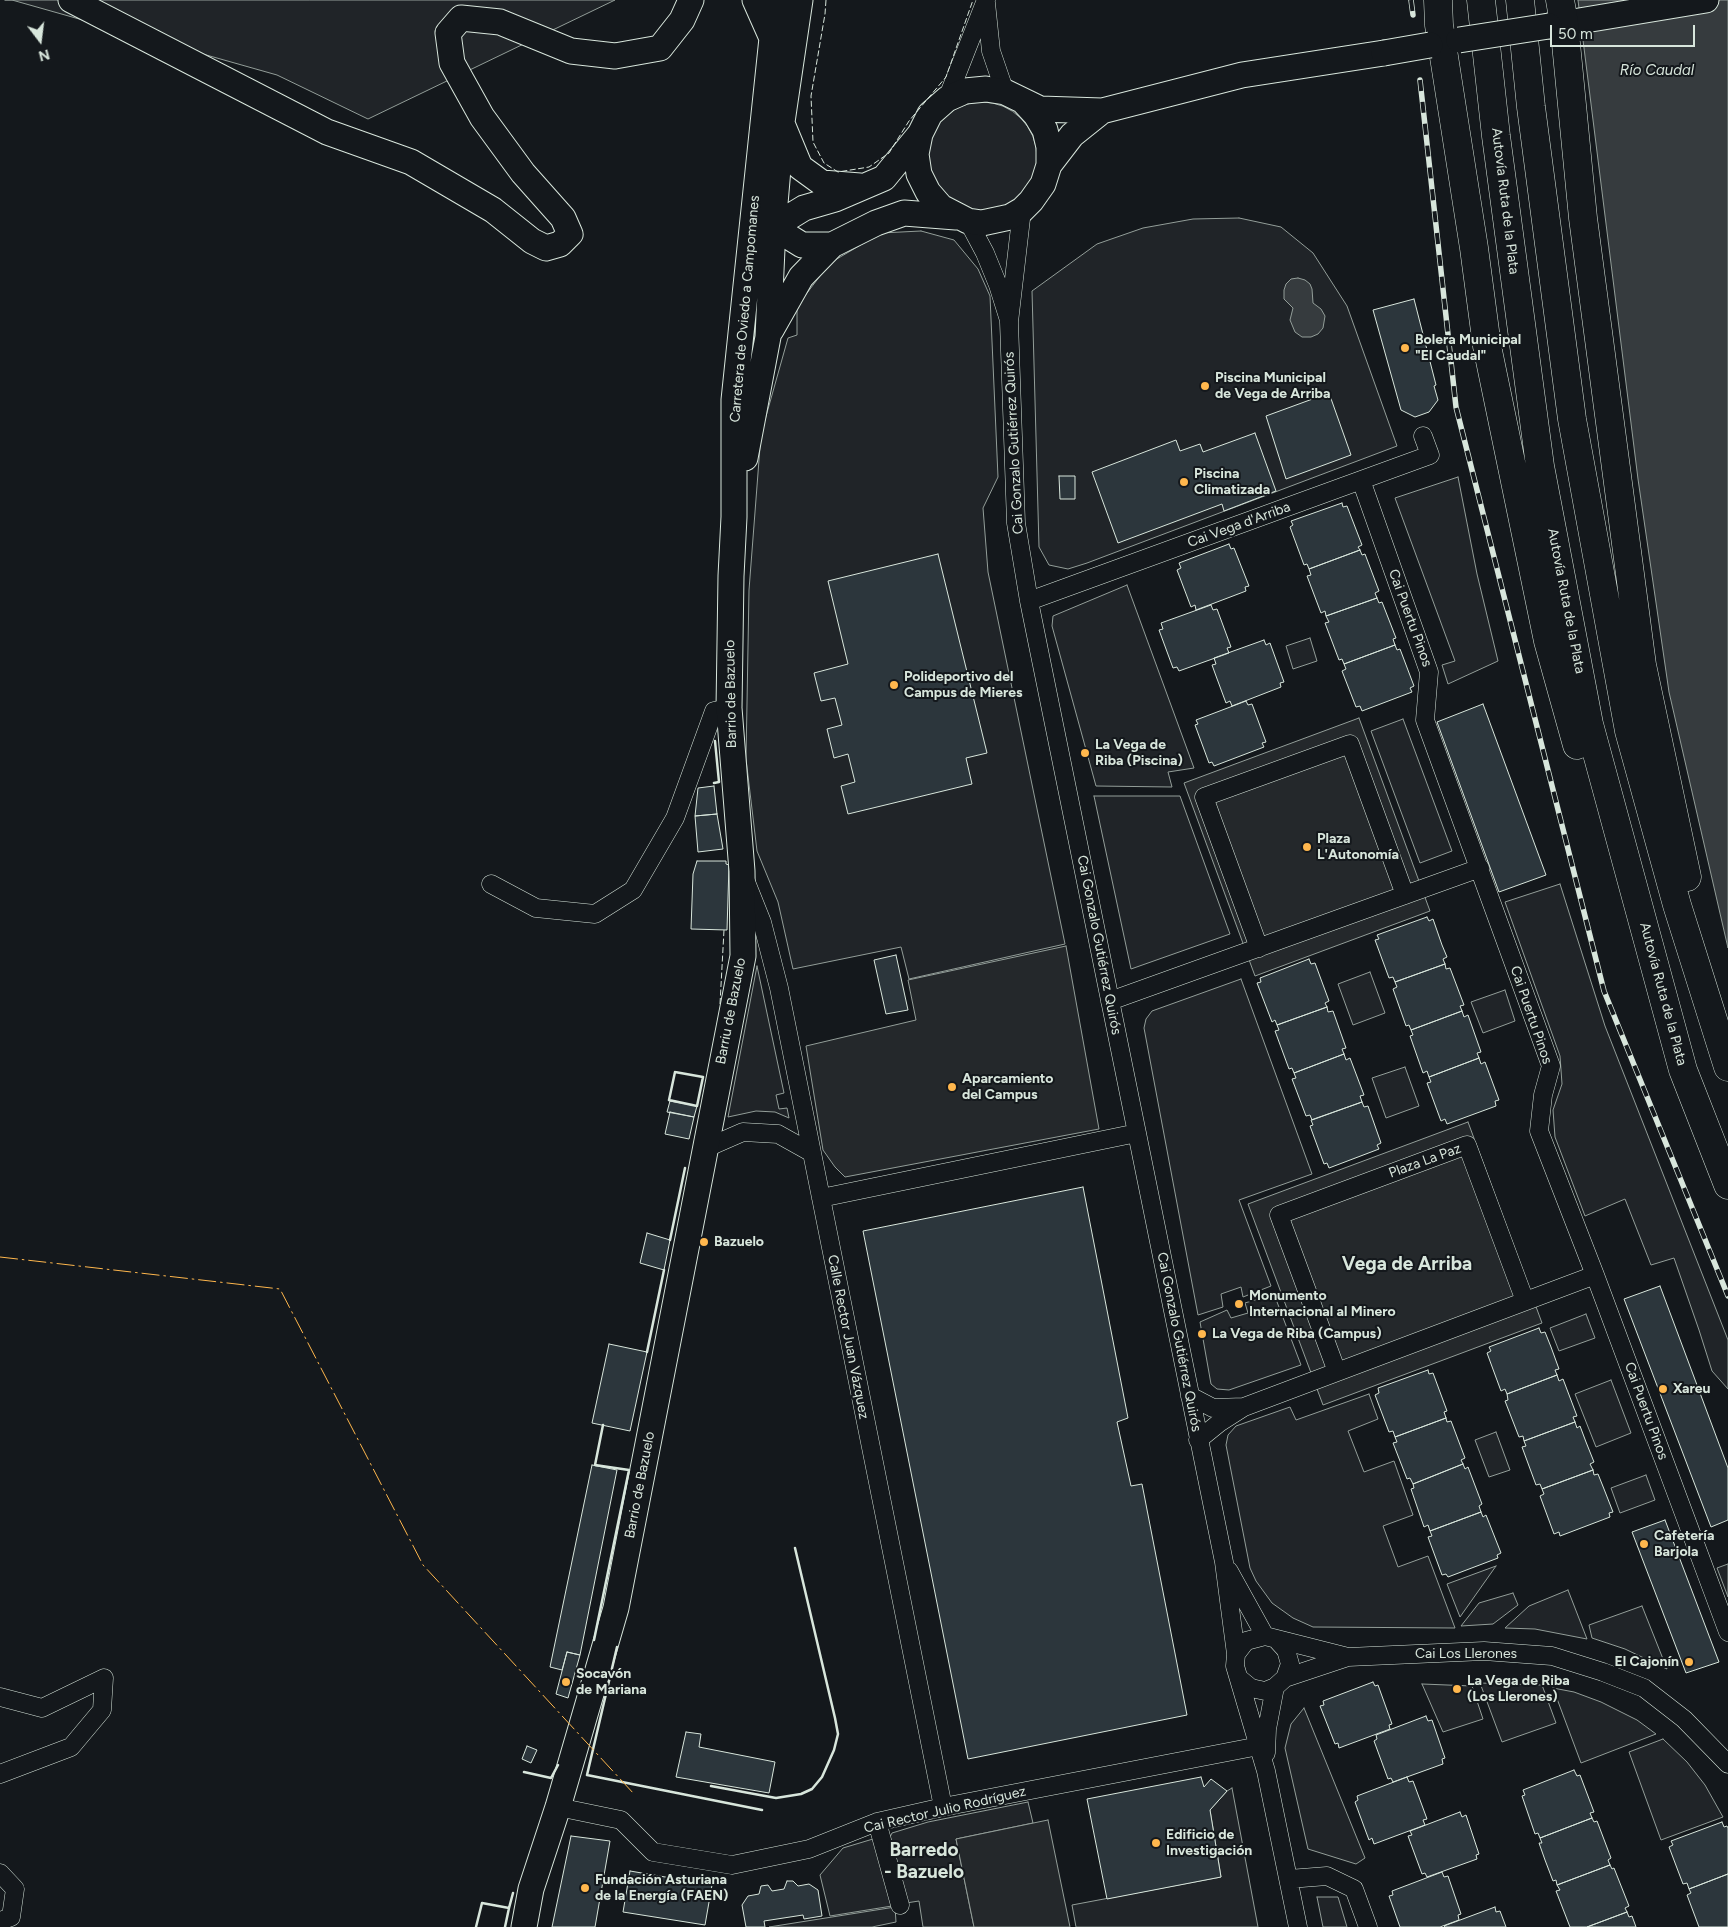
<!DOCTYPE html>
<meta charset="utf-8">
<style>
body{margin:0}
#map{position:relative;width:1728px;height:1927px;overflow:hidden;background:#14181c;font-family:Figtree,sans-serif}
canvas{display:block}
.north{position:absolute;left:15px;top:15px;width:50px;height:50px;-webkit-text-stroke:4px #14181c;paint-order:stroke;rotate:165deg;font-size:14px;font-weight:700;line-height:20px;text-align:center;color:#d8e6dc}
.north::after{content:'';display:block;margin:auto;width:18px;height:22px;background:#d8e6dc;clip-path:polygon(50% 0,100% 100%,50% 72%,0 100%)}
.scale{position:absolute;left:1550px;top:25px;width:145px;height:22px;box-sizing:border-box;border:2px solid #d8e6dc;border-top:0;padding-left:6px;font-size:15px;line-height:18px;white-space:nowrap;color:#d8e6dc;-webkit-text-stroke:4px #14181c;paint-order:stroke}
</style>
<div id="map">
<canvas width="1728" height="1927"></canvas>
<div class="north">N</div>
<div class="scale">50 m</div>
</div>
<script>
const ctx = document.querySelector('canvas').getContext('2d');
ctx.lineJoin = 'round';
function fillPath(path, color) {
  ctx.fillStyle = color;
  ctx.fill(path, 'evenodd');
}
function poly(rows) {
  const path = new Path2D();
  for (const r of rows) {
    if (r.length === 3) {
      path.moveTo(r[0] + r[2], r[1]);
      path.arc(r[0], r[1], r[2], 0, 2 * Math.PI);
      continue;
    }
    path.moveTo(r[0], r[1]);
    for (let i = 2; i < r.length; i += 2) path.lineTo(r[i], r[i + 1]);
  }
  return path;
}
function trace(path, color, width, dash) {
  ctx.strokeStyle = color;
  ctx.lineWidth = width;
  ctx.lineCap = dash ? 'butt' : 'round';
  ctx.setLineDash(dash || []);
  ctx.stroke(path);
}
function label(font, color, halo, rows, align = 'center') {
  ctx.font = font + ' Figtree,sans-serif';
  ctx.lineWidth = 4;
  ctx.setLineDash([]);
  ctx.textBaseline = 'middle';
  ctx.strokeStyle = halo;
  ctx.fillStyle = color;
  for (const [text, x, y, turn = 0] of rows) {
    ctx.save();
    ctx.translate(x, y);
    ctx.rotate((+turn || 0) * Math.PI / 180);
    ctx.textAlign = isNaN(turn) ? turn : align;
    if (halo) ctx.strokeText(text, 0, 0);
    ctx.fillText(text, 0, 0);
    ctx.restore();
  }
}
const green = poly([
 [5,0,615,0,368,119,277,75,12,0,5,0],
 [982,157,55],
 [1239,218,1281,227,1313,253,1347,306,1397,446,1087,563,1068,569,1049,565,1039,547,1032,291,1097,244,1143,228,1193,219,1239,218],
 [921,231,954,240,978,269,990,296,998,477,983,508,988,572,1065,944,909,979,901,947,793,969,778,902,757,851,746,759,749,590,761,434,788,338,797,335,797,306,830,263,881,233,921,231],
 [1458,477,1477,574,1498,661,1448,684,1442,665,1455,661,1395,498,1458,477],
 [1127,585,1194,768,1168,772,1172,787,1096,786,1052,626,1053,616,1127,585],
 [1310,638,1317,661,1293,669,1286,646,1310,638],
 [1403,719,1452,851,1420,863,1371,731,1403,719],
 [1094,796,1180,796,1230,934,1131,969,1094,796],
 [1560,884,1605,1026,1728,1340,1728,1389,1712,1371,1699,1330,1674,1258,1651,1265,1625,1199,1585,1216,1555,1137,1553,1110,1562,1084,1560,1056,1505,902,1560,884],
 [757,966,784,1093,776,1095,779,1109,787,1108,789,1118,775,1112,756,1111,728,1117,757,966],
 [1370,972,1385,1013,1353,1025,1338,984,1370,972],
 [1241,979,1312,1174,1239,1200,1271,1286,1243,1297,1241,1287,1221,1294,1223,1307,1198,1315,1144,1028,1146,1019,1152,1011,1241,979],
 [1505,990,1515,1021,1483,1033,1471,1002,1505,990],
 [1405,1067,1419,1106,1386,1118,1372,1078,1405,1067],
 [1274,1294,1301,1365,1229,1390,1217,1389,1211,1384,1200,1322,1227,1310,1231,1318,1248,1313,1245,1303,1274,1294],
 [1586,1314,1595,1338,1559,1351,1550,1328,1586,1314],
 [1611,1380,1631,1433,1596,1447,1575,1394,1611,1380],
 [1369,1394,1378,1419,1348,1431,1364,1472,1394,1461,1413,1515,1383,1526,1398,1567,1428,1556,1455,1628,1313,1627,1293,1618,1272,1603,1256,1581,1250,1568,1226,1445,1228,1435,1236,1426,1290,1407,1296,1420,1369,1394],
 [1496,1432,1510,1470,1489,1477,1475,1440,1496,1432],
 [1646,1475,1655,1500,1620,1513,1611,1488,1646,1475],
 [1728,1564,1728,1597,1717,1568,1728,1564],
 [1496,1566,1460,1617,1447,1584,1496,1566],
 [1568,1590,1587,1639,1535,1629,1505,1628,1529,1606,1568,1590],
 [1513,1593,1518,1605,1493,1624,1461,1626,1479,1603,1513,1593],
 [1642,1606,1667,1669,1625,1649,1592,1638,1589,1625,1642,1606],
 [1480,1683,1542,1685,1556,1723,1502,1742,1480,1683],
 [1422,1684,1472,1686,1483,1719,1443,1732,1422,1684],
 [1553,1688,1574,1692,1601,1702,1637,1720,1656,1734,1581,1763,1553,1688],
 [1304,1708,1365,1858,1356,1864,1308,1849,1285,1748,1291,1724,1304,1708],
 [1663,1739,1687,1762,1705,1785,1723,1817,1661,1840,1629,1752,1663,1739],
 [1232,1788,1258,1927,1076,1927,1072,1905,1221,1877,1210,1810,1227,1791,1232,1788],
 [1028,1802,1033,1823,956,1839,974,1927,923,1927,919,1901,906,1903,889,1839,892,1833,928,1822,1028,1802],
 [873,1839,892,1906,830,1916,820,1875,843,1848,873,1839],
 [1317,1897,1338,1897,1347,1927,1323,1927,1317,1897],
 [895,1907,896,1922,872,1927,769,1927,895,1907]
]);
fillPath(green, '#202428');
trace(green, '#939e99', 1);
const parking = poly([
 [1359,718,1430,911,1255,976,1184,783,1359,718],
 [1066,946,1099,1129,845,1177,835,1167,823,1150,806,1046,916,1020,908,980,1066,946],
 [1468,1122,1542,1323,1323,1405,1248,1204,1468,1122],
 [1048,1820,1070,1927,974,1927,956,1839,1048,1820]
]);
fillPath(parking, '#24282b');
trace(parking, '#939e99', 1);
const water = poly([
 [1578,0,1728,0,1728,948,1669,692,1638,479,1578,0],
 [1298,278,1305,280,1310,284,1312,289,1313,303,1321,309,1325,316,1323,328,1318,334,1311,337,1302,337,1295,332,1290,320,1293,308,1284,299,1284,290,1286,284,1291,279,1298,278]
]);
fillPath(water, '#363b3e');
trace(water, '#939e99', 1);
const building = poly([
 [1414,299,1436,385,1434,386,1438,400,1429,412,1415,417,1401,410,1373,310,1414,299],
 [1329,393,1351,455,1286,479,1266,416,1329,393],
 [1255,433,1276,491,1224,511,1222,504,1118,543,1092,472,1176,440,1180,451,1200,444,1203,452,1255,433],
 [1059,476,1075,476,1075,499,1060,499,1059,476],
 [1342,503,1343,507,1347,506,1362,545,1358,547,1360,550,1309,569,1307,564,1304,565,1290,527,1293,525,1291,521,1342,503],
 [1229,544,1231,549,1234,548,1249,586,1245,587,1246,591,1196,610,1195,605,1191,607,1177,570,1181,568,1179,563,1229,544],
 [1360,550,1362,555,1365,554,1379,591,1375,593,1377,598,1326,616,1325,611,1321,613,1307,576,1311,575,1309,569,1360,550],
 [938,554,987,753,966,758,972,784,848,814,841,786,855,782,848,754,834,758,827,729,842,725,835,698,821,701,814,673,848,664,828,581,938,554],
 [1377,598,1379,603,1382,602,1396,638,1393,639,1395,645,1344,664,1342,659,1339,660,1325,623,1329,622,1326,616,1377,598],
 [1211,605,1213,610,1217,609,1231,647,1227,648,1229,653,1179,671,1177,667,1173,668,1159,630,1163,629,1161,623,1211,605],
 [1264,640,1266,645,1270,643,1284,682,1280,683,1281,687,1232,706,1230,701,1226,703,1216,676,1212,665,1216,664,1214,658,1264,640],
 [1395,645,1397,650,1400,649,1414,686,1410,688,1412,692,1362,711,1360,706,1356,707,1342,671,1346,669,1344,664,1395,645],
 [1246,701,1248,705,1252,704,1266,742,1262,743,1264,747,1214,766,1212,762,1209,763,1195,725,1198,724,1196,720,1246,701],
 [1483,704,1546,875,1499,892,1437,722,1483,704],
 [714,786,717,814,695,816,698,788,714,786],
 [717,814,723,849,698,852,695,816,717,814],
 [697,861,726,861,726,864,729,865,727,930,691,929,693,874,697,861],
 [1427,917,1429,921,1433,919,1442,945,1447,957,1443,959,1445,964,1395,982,1393,977,1389,978,1375,940,1379,939,1377,935,1427,917],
 [896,955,908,1010,886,1014,874,960,896,955],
 [1309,959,1311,964,1315,963,1329,1001,1325,1003,1327,1007,1277,1025,1275,1020,1272,1022,1257,983,1261,982,1260,978,1309,959],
 [1445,964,1446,969,1450,968,1464,1005,1460,1006,1462,1011,1411,1030,1409,1025,1406,1026,1393,989,1397,987,1395,982,1445,964],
 [1327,1007,1328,1012,1333,1011,1346,1048,1342,1049,1344,1054,1294,1073,1292,1068,1289,1069,1275,1031,1279,1030,1277,1025,1327,1007],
 [1462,1011,1464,1017,1468,1015,1481,1052,1477,1053,1479,1058,1429,1077,1427,1071,1423,1073,1410,1036,1413,1035,1411,1030,1462,1011],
 [1344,1054,1346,1060,1350,1058,1364,1095,1360,1096,1362,1102,1312,1120,1310,1115,1306,1116,1292,1079,1296,1078,1294,1073,1344,1054],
 [1479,1058,1481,1064,1485,1062,1499,1100,1495,1101,1496,1106,1447,1124,1445,1119,1441,1121,1427,1083,1431,1082,1429,1077,1479,1058],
 [670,1101,697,1106,694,1117,667,1112,670,1101],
 [1362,1102,1364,1107,1368,1106,1381,1143,1377,1145,1379,1149,1329,1168,1327,1163,1324,1164,1310,1126,1313,1125,1311,1120,1362,1102],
 [670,1112,694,1117,689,1139,665,1134,670,1112],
 [1083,1187,1128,1418,1117,1422,1131,1486,1142,1484,1187,1715,968,1759,863,1231,1083,1187],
 [647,1233,670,1240,664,1270,640,1263,647,1233],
 [1660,1286,1728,1468,1728,1520,1711,1527,1624,1299,1660,1286],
 [1539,1328,1541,1333,1545,1332,1551,1347,1559,1369,1555,1370,1557,1375,1507,1394,1505,1389,1501,1391,1487,1353,1491,1351,1489,1347,1539,1328],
 [609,1344,647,1352,630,1431,592,1423,609,1344],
 [1428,1370,1429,1374,1433,1373,1447,1411,1444,1412,1446,1418,1395,1437,1393,1431,1389,1432,1375,1395,1379,1393,1378,1388,1428,1370],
 [1557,1375,1559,1381,1563,1379,1577,1416,1573,1417,1575,1422,1524,1441,1523,1436,1519,1437,1505,1401,1508,1400,1507,1394,1557,1375],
 [1446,1418,1447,1422,1451,1421,1465,1458,1461,1460,1463,1464,1413,1484,1410,1478,1407,1479,1393,1443,1397,1442,1395,1437,1446,1418],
 [1575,1422,1577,1428,1580,1426,1586,1442,1594,1462,1590,1464,1593,1470,1542,1489,1540,1484,1536,1485,1522,1447,1526,1446,1524,1441,1575,1422],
 [1463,1464,1465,1469,1468,1467,1482,1504,1479,1506,1481,1512,1430,1531,1428,1525,1424,1527,1411,1489,1414,1488,1413,1484,1463,1464],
 [592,1465,617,1470,580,1655,567,1652,562,1670,550,1667,592,1465],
 [1593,1470,1594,1475,1598,1474,1604,1489,1613,1512,1609,1513,1610,1517,1560,1536,1559,1532,1554,1534,1540,1496,1544,1494,1542,1489,1593,1470],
 [1481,1512,1483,1517,1486,1515,1501,1553,1497,1555,1498,1558,1448,1577,1446,1574,1442,1575,1428,1537,1432,1536,1430,1531,1481,1512],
 [1665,1520,1719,1662,1686,1673,1632,1532,1665,1520],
 [567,1652,580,1655,568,1698,556,1694,567,1652],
 [1373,1682,1375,1686,1378,1685,1392,1724,1389,1725,1390,1729,1339,1748,1338,1743,1335,1744,1320,1706,1324,1705,1323,1701,1373,1682],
 [1426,1716,1428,1721,1432,1720,1445,1758,1442,1759,1443,1764,1393,1782,1391,1778,1388,1779,1374,1741,1377,1739,1376,1735,1426,1716],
 [686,1732,701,1734,699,1747,775,1762,769,1793,676,1777,686,1732],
 [527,1746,537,1750,531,1763,522,1759,527,1746],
 [1574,1770,1577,1776,1580,1775,1594,1812,1590,1813,1592,1818,1540,1838,1538,1833,1535,1834,1522,1796,1525,1795,1523,1790,1574,1770],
 [1201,1777,1204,1787,1211,1779,1227,1791,1210,1810,1221,1877,1107,1899,1087,1799,1201,1777],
 [1407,1777,1409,1782,1413,1781,1427,1819,1423,1820,1425,1825,1374,1844,1372,1838,1369,1840,1359,1813,1355,1802,1358,1800,1357,1796,1407,1777],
 [1460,1812,1462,1817,1466,1815,1479,1854,1476,1855,1477,1859,1427,1877,1425,1873,1422,1874,1408,1836,1412,1835,1410,1831,1460,1812],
 [1592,1818,1594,1822,1597,1821,1611,1858,1608,1860,1610,1865,1557,1885,1556,1880,1553,1881,1545,1860,1539,1843,1542,1843,1540,1838,1592,1818],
 [1722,1822,1724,1827,1727,1826,1728,1828,1728,1874,1689,1889,1687,1883,1683,1884,1669,1847,1673,1845,1671,1841,1722,1822],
 [571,1836,610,1841,595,1927,552,1927,571,1836],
 [1610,1865,1612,1869,1614,1868,1629,1906,1625,1908,1627,1912,1587,1927,1570,1927,1556,1891,1560,1890,1557,1885,1610,1865],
 [630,1871,712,1885,705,1925,623,1912,630,1871],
 [1442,1872,1444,1877,1448,1876,1461,1914,1458,1915,1459,1920,1440,1927,1400,1927,1389,1896,1393,1895,1392,1891,1442,1872],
 [1728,1874,1728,1927,1699,1927,1687,1895,1691,1893,1689,1889,1728,1874],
 [787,1881,793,1881,798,1886,809,1884,818,1890,822,1916,804,1919,803,1915,764,1921,765,1927,746,1927,742,1905,748,1896,759,1894,761,1886,768,1885,772,1891,784,1889,787,1881],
 [1495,1907,1496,1912,1500,1911,1506,1927,1445,1927,1444,1926,1495,1907],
 [1627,1912,1629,1917,1632,1916,1636,1927,1587,1927,1627,1912]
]);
fillPath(building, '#2c363c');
trace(building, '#d8e6dc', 1);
const street = poly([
 [986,3,991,51,1005,92],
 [947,99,986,0],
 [1022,210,1009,322,1016,523,1029,601,1224,1562,1236,1654,1235,1666,1266,1771,1298,1927],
 [968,221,985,253,998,285,1008,317],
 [1361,480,1429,672,1425,720,1551,1066,1543,1095,1539,1131,1595,1275,1728,1632],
 [1029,601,1430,455,1423,436],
 [746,882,762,922,779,988,943,1807],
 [491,884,536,908,595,914,633,890,675,818,714,711,729,708],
 [1259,948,1204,797,1350,744,1405,895],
 [1110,1001,1480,868],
 [704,1149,743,1132,778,1134,812,1153],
 [821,1198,1137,1133],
 [1337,1372,1279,1215,1467,1145,1525,1301],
 [1190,1396,1213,1408,1244,1407],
 [1198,1440,1219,1423,1244,1407,1595,1275],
 [1229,1571,1265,1636],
 [1236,1654,1246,1641,1265,1636,1348,1657],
 [1285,1678,1348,1657,1484,1651,1552,1656,1603,1672,1644,1688,1684,1719,1728,1764],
 [1240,1679,1251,1688,1265,1691,1275,1687,1285,1678,1290,1664,1286,1650,1276,1639],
 [0,1697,42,1708,104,1678,102,1710,71,1747,0,1774],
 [1266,1753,1267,1729,1275,1687],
 [558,1807,621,1820,653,1852,732,1865,809,1849,877,1822,943,1807,1259,1746],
 [877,1822,900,1905],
 [0,1873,15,1889,11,1917,0,1921],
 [1289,1879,1327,1876,1354,1889,1368,1927]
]);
const secondary = poly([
 [71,0,327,132,411,162,493,210,532,241,546,248,560,244,570,234,563,218,523,173,482,117,452,63,448,33,461,18,500,22,571,51,615,56,660,48,682,20,691,0],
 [755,0,771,36],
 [1549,26,1706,0],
 [783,126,800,167,822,183,860,186],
 [920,134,916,154,919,174,928,192,941,207,968,221,982,223,1010,217,1022,210,1031,201,1043,184,1049,165,1049,147,1045,130,1036,115,1024,102],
 [1049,165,1072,135,1102,111],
 [769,212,773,227,802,245,832,245],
 [761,269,763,249,773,227,804,208,835,199,884,178,920,134,930,114,947,99,965,91,986,89,1005,92,1040,109,1102,111,1242,75,1384,53],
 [771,330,801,277,832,245,876,223,904,213,956,217],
 [745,458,768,337,773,227,782,122,800,0],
 [524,1927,531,1889,558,1807,616,1608,743,956,742,871,729,708,731,576,734,517,734,400,776,0]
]);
const highway = poly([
 [1438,0,1439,25,1474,248,1487,346,1548,641,1577,745],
 [1481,0,1496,136,1540,466,1589,724,1683,1070,1728,1185],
 [1520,0,1531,107,1572,419,1629,731,1677,905,1728,1067],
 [1560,0,1564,23,1583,218,1642,665,1687,877]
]);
trace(street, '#d8e6dc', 19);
trace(secondary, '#d8e6dc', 27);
trace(highway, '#d8e6dc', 29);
trace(street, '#14181c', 18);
trace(secondary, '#14181c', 25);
trace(highway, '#14181c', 28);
const rail = poly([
 [1411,0,1413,15],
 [1420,80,1456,407,1604,991,1728,1296]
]);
trace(rail, '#d8e6dc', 5.5);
trace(rail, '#14181c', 4, [11]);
const secondaryBridge = poly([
 [1459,40,1549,26],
 [1384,53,1430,45]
]);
trace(secondaryBridge, '#d8e6dc', 27, []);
trace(secondaryBridge, '#14181c', 25);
trace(poly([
 [826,0,825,14,811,96,813,142,824,163,838,172,869,167,889,153,909,121,946,77,973,0],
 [720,1004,724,930]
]), '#d8e6dc', 1, [6, 2.5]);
trace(poly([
 [714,783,719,782,715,741],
 [675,1072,703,1077,697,1106,669,1100,675,1072],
 [670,1240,685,1168],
 [647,1352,664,1270],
 [594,1640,629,1470,595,1465,603,1425],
 [617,1647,587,1775,762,1810],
 [524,1772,551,1778,558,1765],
 [711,1786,776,1798,801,1794,812,1789,822,1777,834,1750,838,1734,835,1718,795,1548],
 [509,1908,513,1893],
 [476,1927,482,1903,509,1908,505,1927]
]), '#d8e6dc', 2.5);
trace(poly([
 [0,1257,280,1289,423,1565,634,1794]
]), '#ffb74d', 1, [18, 4, 2.5, 4]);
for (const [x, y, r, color] of [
 [1405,348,5,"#ffb74d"],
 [1205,386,5,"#ffb74d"],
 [1184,482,5,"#ffb74d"],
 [894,685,5,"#ffb74d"],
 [1085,753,5,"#ffb74d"],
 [1307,847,5,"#ffb74d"],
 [952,1087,5,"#ffb74d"],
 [704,1242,5,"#ffb74d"],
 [1239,1304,5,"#ffb74d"],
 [1202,1334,5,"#ffb74d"],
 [1663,1389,5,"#ffb74d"],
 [1644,1544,5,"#ffb74d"],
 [1689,1662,5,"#ffb74d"],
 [566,1682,5,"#ffb74d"],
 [1457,1689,5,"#ffb74d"],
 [1156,1843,5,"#ffb74d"],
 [585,1888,5,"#ffb74d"]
]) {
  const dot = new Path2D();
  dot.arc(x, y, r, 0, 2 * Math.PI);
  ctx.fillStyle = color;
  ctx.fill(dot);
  trace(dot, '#14181c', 2);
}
label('14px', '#d8e6dc', '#14181c', [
 ["Autovía Ruta de la Plata",1505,201,83],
 ["Carretera de Oviedo a Campomanes",745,309,-85],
 ["Cai Gonzalo Gutiérrez Quirós",1014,443,-93],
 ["Cai Vega d'Arriba",1239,525,-20],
 ["Autovía Ruta de la Plata",1566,601,79],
 ["Cai Puertu Pinos",1410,618,70],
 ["Barrio de Bazuelo",731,694,-91],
 ["Cai Gonzalo Gutiérrez Quirós",1099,945,79],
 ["Autovía Ruta de la Plata",1663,994,75],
 ["Barriu de Bazuelo",731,1011,-79],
 ["Cai Puertu Pinos",1531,1015,71],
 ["Plaza La Paz",1425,1161,-20],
 ["Calle Rector Juan Vázquez",848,1337,79],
 ["Cai Gonzalo Gutiérrez Quirós",1179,1342,79],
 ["Cai Puertu Pinos",1646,1411,70],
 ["Barrio de Bazuelo",640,1485,-79],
 ["Cai Los Llerones",1466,1654],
 ["Cai Rector Julio Rodríguez",945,1810,-13]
]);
label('bold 14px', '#d8e6dc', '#14181c', [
 ["Bolera Municipal",1415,340],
 ["\"El Caudal\"",1415,356],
 ["Piscina Municipal",1215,378],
 ["de Vega de Arriba",1215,394],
 ["Piscina",1194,474],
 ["Climatizada",1194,490],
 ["Polideportivo del",904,677],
 ["Campus de Mieres",904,693],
 ["La Vega de",1095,745],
 ["Riba (Piscina)",1095,761],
 ["Plaza",1317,839],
 ["L'Autonomía",1317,855],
 ["Aparcamiento",962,1079],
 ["del Campus",962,1095],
 ["Bazuelo",714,1242],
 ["Monumento",1249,1296],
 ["Internacional al Minero",1249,1312],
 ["La Vega de Riba (Campus)",1212,1334],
 ["Xareu",1673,1389],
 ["Cafetería",1654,1536],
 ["Barjola",1654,1552],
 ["El Cajonín",1679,1662,"right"],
 ["Socavón",576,1674],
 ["de Mariana",576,1690],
 ["La Vega de Riba",1467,1681],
 ["(Los Llerones)",1467,1697],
 ["Edificio de",1166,1835],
 ["Investigación",1166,1851],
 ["Fundación Asturiana",595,1880],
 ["de la Energía (FAEN)",595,1896]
], 'left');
label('italic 15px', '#d8e6dc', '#14181c', [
 ["Río Caudal",1657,71]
]);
label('bold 19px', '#d8e6dc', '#14181c', [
 ["Vega de Arriba",1407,1264],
 ["Barredo",924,1850],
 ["- Bazuelo",924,1872]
]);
</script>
